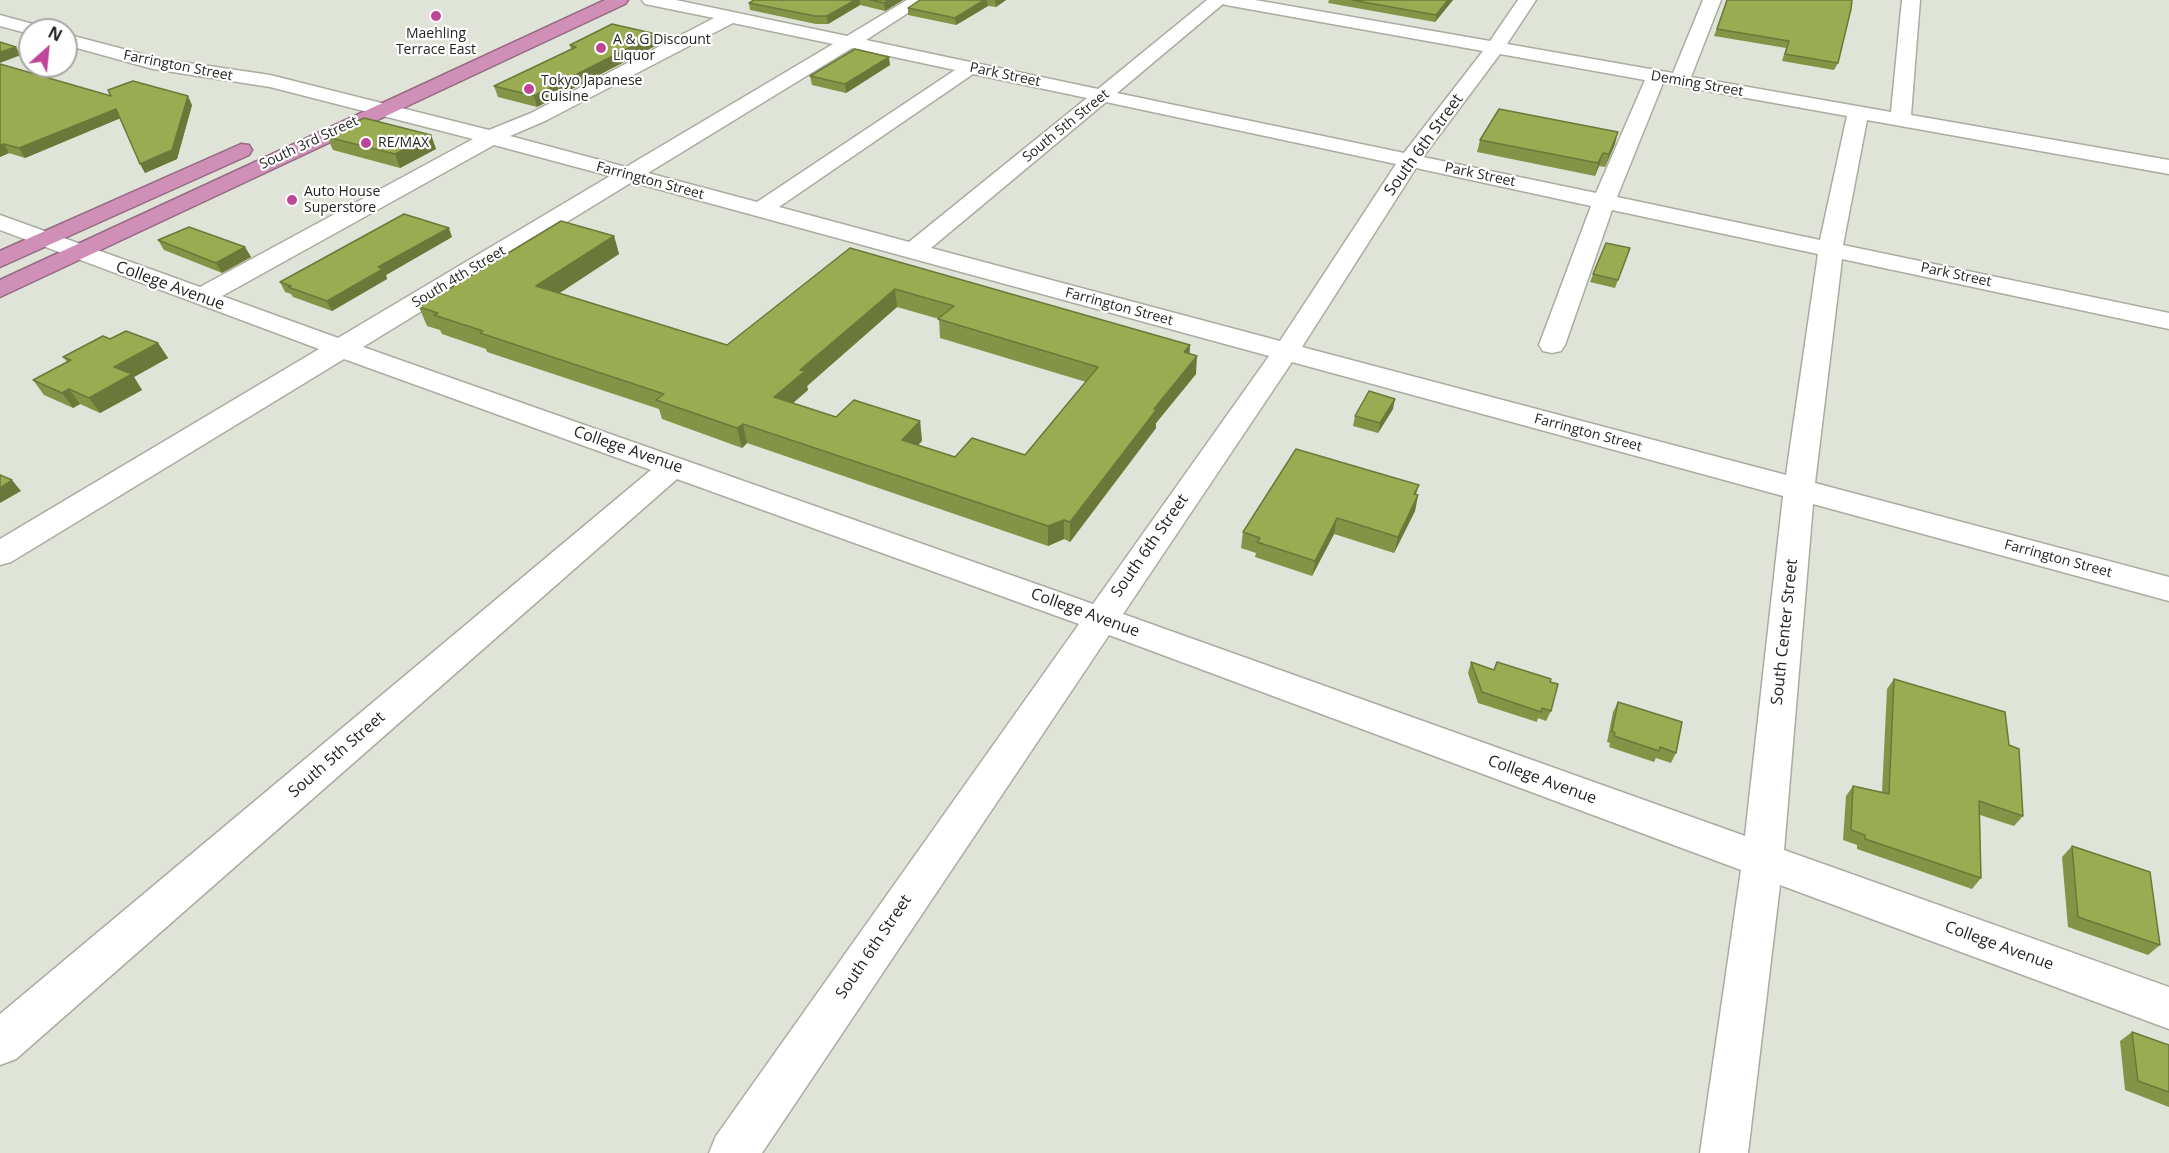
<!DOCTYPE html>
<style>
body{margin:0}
#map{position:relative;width:2169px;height:1153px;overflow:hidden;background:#e0e3d7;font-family:"Open Sans",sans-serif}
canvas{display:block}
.north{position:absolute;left:18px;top:18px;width:60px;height:60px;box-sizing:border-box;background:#fff;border:2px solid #a8a8a7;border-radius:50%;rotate:27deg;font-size:16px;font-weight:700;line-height:24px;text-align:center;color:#252622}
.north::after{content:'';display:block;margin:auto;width:21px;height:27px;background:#bf4598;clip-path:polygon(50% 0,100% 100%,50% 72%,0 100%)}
</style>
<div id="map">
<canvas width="2169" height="1153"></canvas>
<div class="north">N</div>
</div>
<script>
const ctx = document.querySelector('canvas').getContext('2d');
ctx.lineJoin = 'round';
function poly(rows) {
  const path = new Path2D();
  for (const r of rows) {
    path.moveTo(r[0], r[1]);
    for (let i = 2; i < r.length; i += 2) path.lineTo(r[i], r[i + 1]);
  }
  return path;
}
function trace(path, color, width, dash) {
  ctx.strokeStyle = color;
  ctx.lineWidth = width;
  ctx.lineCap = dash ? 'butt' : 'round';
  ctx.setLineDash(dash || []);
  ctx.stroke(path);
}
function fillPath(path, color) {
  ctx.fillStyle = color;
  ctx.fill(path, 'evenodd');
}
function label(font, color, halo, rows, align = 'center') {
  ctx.font = font + ' "Open Sans",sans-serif';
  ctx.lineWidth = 4.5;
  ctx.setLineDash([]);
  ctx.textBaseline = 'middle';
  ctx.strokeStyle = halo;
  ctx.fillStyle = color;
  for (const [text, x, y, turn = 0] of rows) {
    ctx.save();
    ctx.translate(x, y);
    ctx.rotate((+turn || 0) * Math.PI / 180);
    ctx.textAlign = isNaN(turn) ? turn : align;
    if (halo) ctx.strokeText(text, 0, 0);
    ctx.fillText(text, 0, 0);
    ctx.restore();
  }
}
const minor = poly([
 [642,0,676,0,847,36,907,0,928,0,866,40,1098,89,1207,0,1255,0,1490,41,1518,0,1536,0,1507,44,1673,73,1703,0,1721,0,1691,77,1891,112,1902,0,1920,0,1911,115,2169,160,2169,174,1867,120,1843,245,2169,313,2169,329,1842,259,1815,483,2169,577,2169,601,1813,504,1784,850,2169,987,2169,1029,1780,885,1748,1153,1700,1153,1741,870,1109,635,762,1153,709,1153,716,1136,1079,624,677,479,16,1059,0,1065,0,1014,651,470,344,359,11,562,0,565,0,539,319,349,0,230,0,215,200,287,473,139,270,87,153,69,66,45,66,34,161,59,270,75,489,130,531,113,714,18,645,4,642,0],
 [1223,4,1226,5,1483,51,1404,153,1117,93,1223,4],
 [733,23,833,44,626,167,510,136,545,121,733,23],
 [852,48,955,70,757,202,648,173,852,48],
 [1500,54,1645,80,1596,193,1423,157,1500,54],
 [973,74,1087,98,909,242,779,207,973,74],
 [1663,83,1847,116,1820,240,1617,197,1663,83],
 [1106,102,1396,164,1280,341,931,248,1106,102],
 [494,145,610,176,338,338,222,296,494,145],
 [1416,168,1591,206,1539,345,1543,351,1552,353,1561,351,1565,345,1612,210,1818,254,1786,475,1302,347,1416,168],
 [632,182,1269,356,1093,604,363,347,632,182],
 [1292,362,1783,496,1745,836,1123,614,1292,362],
 [0,15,40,26,43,30,30,30,30,34,0,26,0,15]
]);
const highway = poly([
 [605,0,628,0,625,4,0,297,0,280,605,0],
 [241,144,249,145,252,150,249,155,0,267,0,251,241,144]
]);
trace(minor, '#a9aca1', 3);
trace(highway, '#946a82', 3);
fillPath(minor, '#fff');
fillPath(highway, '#d08fb6');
fillPath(poly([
 [754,0,903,0,885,11,860,5,828,24,816,24,750,10,749,3],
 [920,0,1006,0,996,7,988,6,956,25,908,15,908,8],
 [1329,0,1453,0,1435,22,1328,3],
 [1727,0,1838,63,1834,70,1782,61,1786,48,1714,36],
 [659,44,537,107,498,97,494,86,571,49,570,45],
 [0,64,111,96,192,105,177,159,145,173,120,118,25,158,9,153,0,157],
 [890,65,846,93,812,85,810,76],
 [431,135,436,149,400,168,333,150,327,137],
 [1480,140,1615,144,1605,167,1599,166,1595,176,1477,152],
 [614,236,619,254,559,293,727,345,850,248,1190,345,1189,353,1196,374,1156,423,1156,428,1070,542,1064,539,1048,546,747,443,742,448,662,419,659,409,487,352,486,349,442,334,440,330,427,326,419,307],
 [897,307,939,319,940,338,1086,382,1025,455,955,457,918,445,922,441,920,421,836,417,793,403,808,390,807,386],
 [452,237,386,275,387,279,332,311,293,297,291,294,285,292,280,282],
 [158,240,245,247,251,257,222,273,164,250],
 [1630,248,1615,288,1590,282,1593,274],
 [110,339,158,343,168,358,134,377,142,390,100,413,80,404,73,408,44,395,33,380,67,362,63,357],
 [1393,409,1378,433,1353,426,1355,416],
 [1419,485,1416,495,1418,495,1415,511,1394,553,1334,534,1312,576,1255,557,1256,553,1241,548,1243,532],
 [1471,662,1494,670,1551,711,1546,721,1538,718,1537,722,1478,703,1468,673],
 [1894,679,2009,745,2023,816,2014,826,1980,815,1981,878,1972,889,1857,849,1857,845,1843,840,1846,796,1853,786,1882,792,1887,689],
 [1618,702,1676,753,1671,763,1656,758,1654,762,1609,747,1610,743,1607,742,1613,712],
 [2072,846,2160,945,2148,955,2068,927,2062,857],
 [2132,1032,2169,1045,2169,1107,2125,1090,2120,1041]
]), '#849447');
fillPath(poly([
 [855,0,860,0,860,5,828,24,827,16],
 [889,0,903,0,885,11,884,3],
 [984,0,987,0,988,6,956,25,955,18],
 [995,0,1006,0,996,7],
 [1448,0,1453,0,1435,22,1436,15],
 [656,34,659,44,537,107,534,96],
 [16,47,21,55,0,63,0,52],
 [889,57,890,65,846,93,845,84],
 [188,96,192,105,177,159,145,173,140,164],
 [116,109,121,118,25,158,19,148],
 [1618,132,1615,144,1605,167,1609,154],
 [431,135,436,149,400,168,395,154],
 [4,144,9,153,0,157,0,145],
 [1603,153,1599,166,1595,176,1598,163],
 [449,228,452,237,386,275,387,279,332,311,327,301,378,267],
 [614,236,619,254,543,304,536,286],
 [245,247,251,257,222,273,216,263],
 [895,289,897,307,807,386,808,390,778,416,774,397,800,370],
 [158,343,168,358,134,377,142,390,100,413,89,398,114,367],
 [1190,345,1189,364,1184,352],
 [1197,356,1196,374,1156,423,1156,428,1070,542,1070,522,1154,409],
 [69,389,80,404,73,408,62,393],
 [1395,399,1393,409,1378,433,1380,423],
 [920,421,922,441,904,459,902,440],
 [743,424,747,443,742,448,737,428],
 [12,480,21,491,0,503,0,488],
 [1418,495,1415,511,1394,553,1398,537],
 [1337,518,1334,534,1312,576,1315,561],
 [1064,520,1064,539,1048,546,1048,526]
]), '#6c7839');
const building = poly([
 [754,0,855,0,827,16,815,16,749,3,754,0],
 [870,0,889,0,884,3,870,0],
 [920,0,984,0,955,18,908,8,920,0],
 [1352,0,1448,0,1436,15,1352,0],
 [1727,0,1852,0,1851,9,1838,63,1785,54,1789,41,1717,29,1727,0],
 [612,24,656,34,534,96,494,86,576,47,570,45,612,24],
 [0,42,16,47,0,52,0,42],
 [855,49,889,57,845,84,810,76,855,49],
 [0,64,111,96,108,90,133,81,188,96,172,150,140,164,116,109,19,148,4,144,0,145,0,64],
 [1499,109,1618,132,1609,154,1603,153,1598,163,1480,140,1499,109],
 [364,118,431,135,395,154,327,137,364,118],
 [404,214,449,228,378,267,383,269,327,301,288,287,291,286,280,282,404,214],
 [561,221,614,236,536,286,727,345,850,248,1190,345,1184,352,1197,356,1154,409,1157,409,1070,522,1064,520,1048,526,743,424,737,428,656,400,664,394,480,333,483,331,434,315,438,313,419,307,561,221],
 [895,289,954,306,938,319,1098,367,1025,455,972,438,955,457,902,440,920,421,854,400,836,417,774,397,805,371,800,370,895,289],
 [189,227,245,247,216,263,158,240,189,227],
 [1606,243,1630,248,1618,280,1593,274,1606,243],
 [126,331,158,343,114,367,132,374,89,398,69,389,62,393,33,380,71,360,63,357,103,336,110,339,126,331],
 [1369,391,1395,399,1380,423,1355,416,1369,391],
 [1296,449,1419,485,1414,494,1418,495,1398,537,1337,518,1315,561,1257,542,1260,538,1243,532,1296,449],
 [0,475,12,480,0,488,0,475],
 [1471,662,1494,670,1497,662,1551,679,1550,682,1558,684,1551,711,1542,708,1541,712,1482,692,1471,662],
 [1894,679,2005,712,2009,745,2019,749,2023,816,1979,801,1981,878,1865,839,1865,835,1851,830,1853,786,1889,794,1894,679],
 [1618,702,1682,722,1676,753,1660,747,1659,751,1614,736,1615,733,1612,731,1618,702],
 [2072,846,2150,872,2160,945,2078,917,2072,846],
 [2132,1032,2169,1045,2169,1092,2138,1081,2132,1032]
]);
fillPath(building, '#9aac52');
trace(building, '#6c7839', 1.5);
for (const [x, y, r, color] of [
 [436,16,6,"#bf4598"],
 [601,48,6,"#bf4598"],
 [529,89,6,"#bf4598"],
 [366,143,6,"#bf4598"],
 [292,200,6,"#bf4598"]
]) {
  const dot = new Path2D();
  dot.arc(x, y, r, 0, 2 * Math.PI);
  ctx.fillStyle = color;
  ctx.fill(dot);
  trace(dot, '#fff', 2);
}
label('14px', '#252622', '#fff', [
 ["Maehling",436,34,"center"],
 ["Terrace East",436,50,"center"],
 ["A & G Discount",613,40],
 ["Liquor",613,56],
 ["Tokyo Japanese",541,81],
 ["Cuisine",541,97],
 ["RE/MAX",378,143],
 ["Auto House",304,192],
 ["Superstore",304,208]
], 'left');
label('14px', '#252622', '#fff', [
 ["Farrington Street",178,66,11],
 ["Park Street",1005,75,12],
 ["Deming Street",1697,84,10],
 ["South 5th Street",1066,126,-39],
 ["South 3rd Street",309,143,-25],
 ["Park Street",1480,175,12],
 ["Farrington Street",650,181,15],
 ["Park Street",1956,275,12],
 ["South 4th Street",459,277,-31],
 ["Farrington Street",1119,307,15],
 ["Farrington Street",1588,433,15],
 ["Farrington Street",2058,559,15]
]);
label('16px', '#252622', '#fff', [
 ["South 6th Street",1424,145,-54],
 ["College Avenue",170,286,20],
 ["College Avenue",628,450,19],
 ["South 6th Street",1150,546,-55],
 ["College Avenue",1085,613,20],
 ["South Center Street",1785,632,-84],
 ["South 5th Street",337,755,-41],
 ["College Avenue",1542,780,20],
 ["College Avenue",1999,946,20],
 ["South 6th Street",874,947,-56]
]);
</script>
